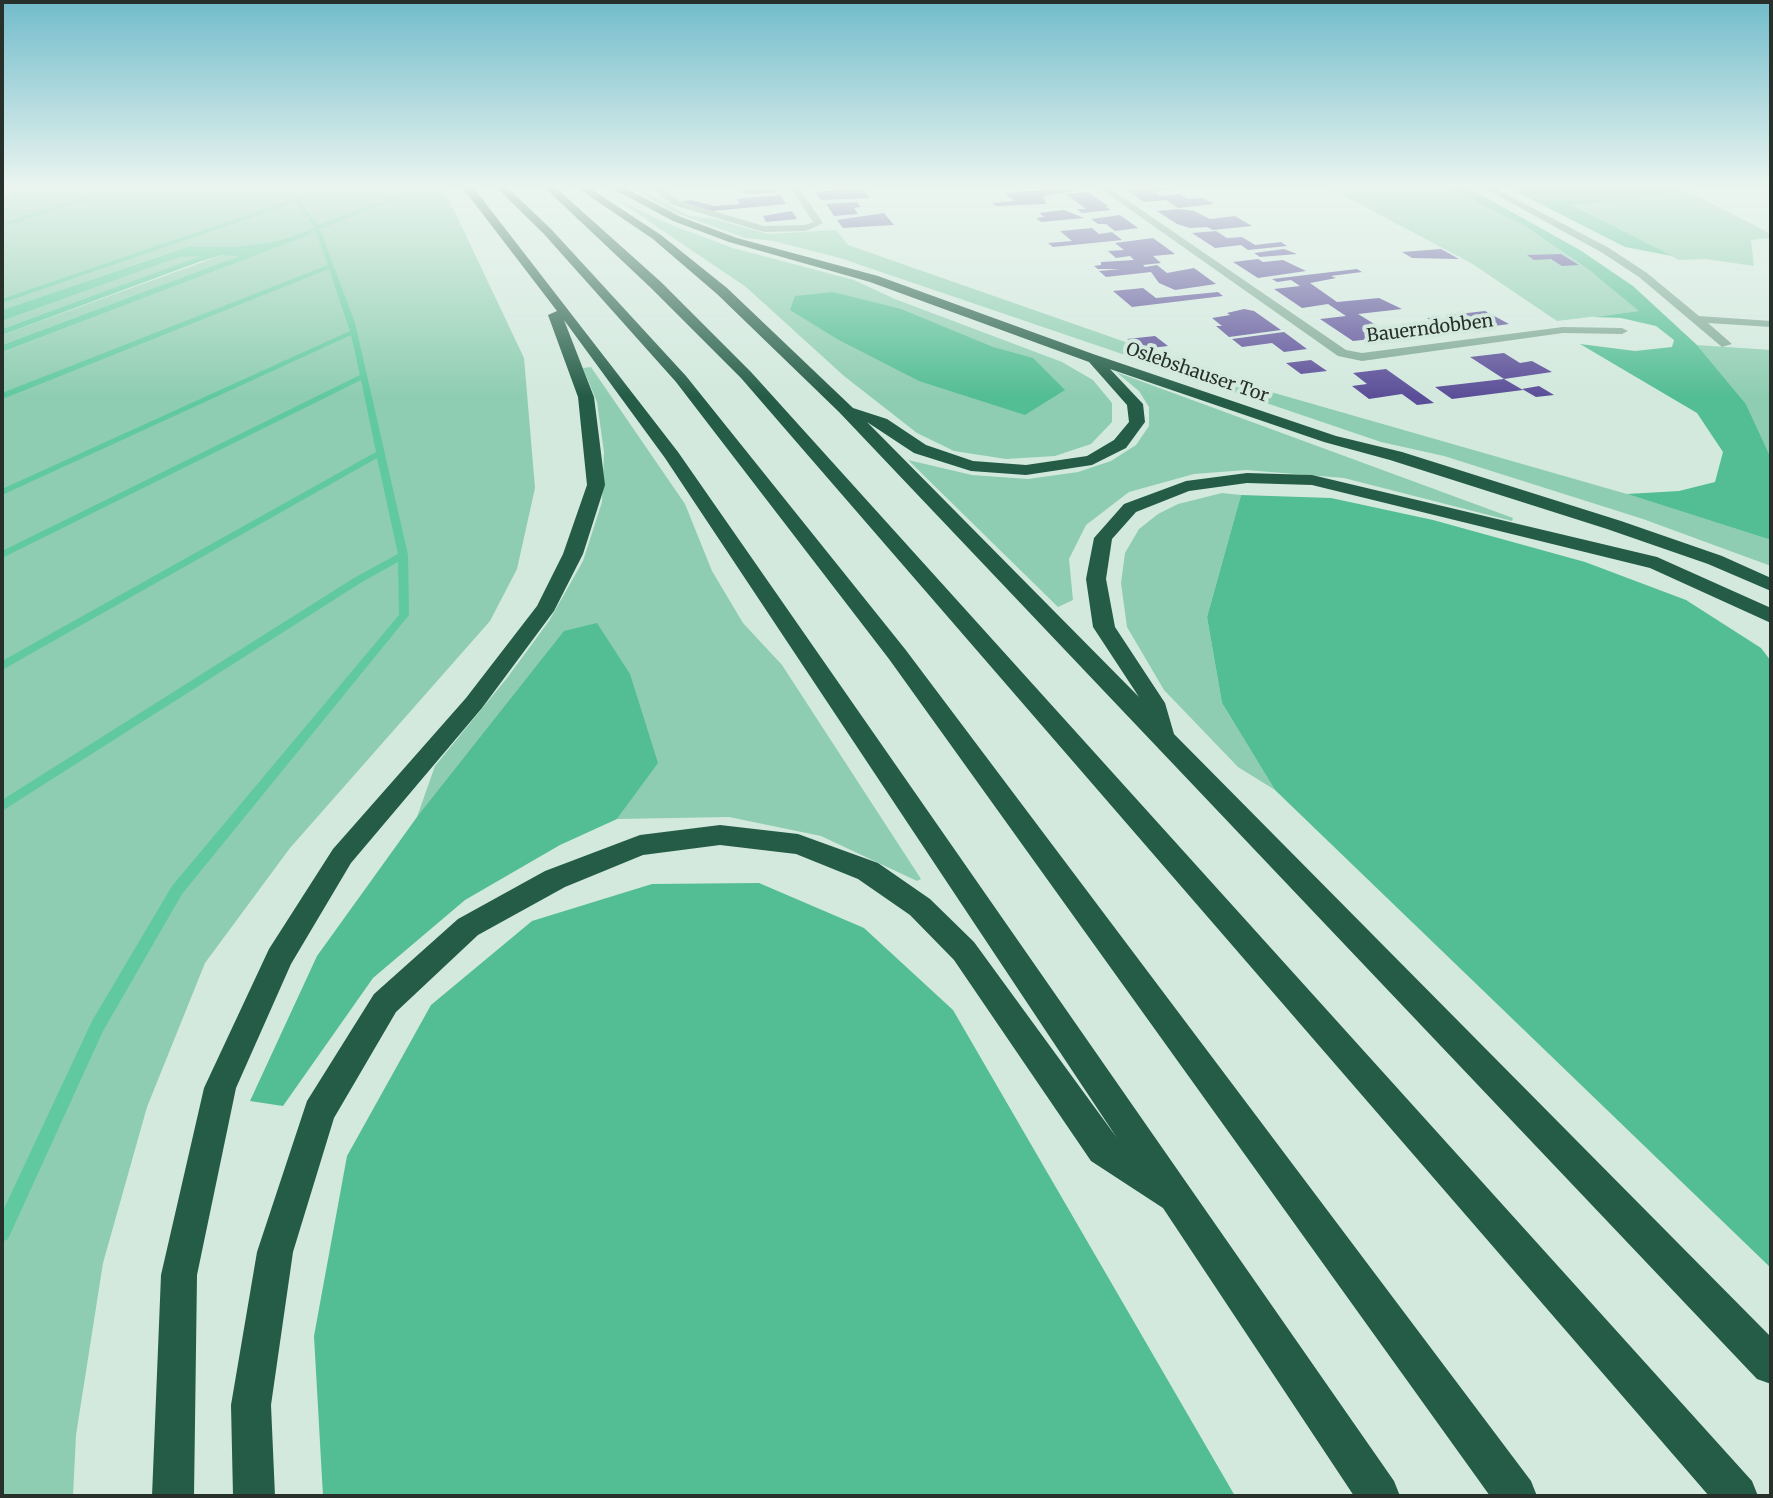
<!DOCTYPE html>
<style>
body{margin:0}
#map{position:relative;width:1773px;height:1498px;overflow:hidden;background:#d3e9de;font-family:Merriweather,serif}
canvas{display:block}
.frame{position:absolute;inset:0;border:4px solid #28302c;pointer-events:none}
</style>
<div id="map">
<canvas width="1773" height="1498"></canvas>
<div class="frame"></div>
</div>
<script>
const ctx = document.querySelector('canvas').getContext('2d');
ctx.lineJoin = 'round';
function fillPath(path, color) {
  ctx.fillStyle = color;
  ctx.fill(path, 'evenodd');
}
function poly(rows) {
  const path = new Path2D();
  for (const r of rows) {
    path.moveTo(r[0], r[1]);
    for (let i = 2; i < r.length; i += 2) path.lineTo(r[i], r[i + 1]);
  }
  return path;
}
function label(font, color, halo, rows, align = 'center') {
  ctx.font = font + ' Merriweather,serif';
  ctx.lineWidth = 8;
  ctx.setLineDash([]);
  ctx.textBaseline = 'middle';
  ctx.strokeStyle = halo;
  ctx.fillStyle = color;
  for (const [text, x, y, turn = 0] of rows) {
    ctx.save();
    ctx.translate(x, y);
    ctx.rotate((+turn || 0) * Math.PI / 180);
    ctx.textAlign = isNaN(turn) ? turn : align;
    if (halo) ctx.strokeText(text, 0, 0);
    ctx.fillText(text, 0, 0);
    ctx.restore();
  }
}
fillPath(poly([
 [2,187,443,187,524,358,535,488,517,569,490,621,290,848,205,963,147,1107,103,1263,76,1435,73,1496,2,1496,2,352,311,234,310,230,277,241,235,247,187,247,2,310],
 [629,187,638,187,689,216,714,219,768,234,836,230,848,245,1257,388,1627,494,1771,540,1771,566,1643,519,1444,456,1381,442,840,258,774,241,745,238,676,213],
 [1327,187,1443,187,1522,224,1589,270,1640,311,1557,321,1471,263],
 [1690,192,1771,234,1771,238,1751,240,1754,266,1706,259,1679,260,1570,204],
 [616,199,669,224,733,248,854,280,895,299,1062,362,1093,380,1112,403,1112,422,1091,444,1055,456,1006,459,954,451,917,433,844,376,746,287],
 [193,255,203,256,2,329,2,321,179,256],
 [222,255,242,255,2,345,2,335],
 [1697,345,1771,350,1771,458,1746,404],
 [591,367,685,504,712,571,743,623,782,665,921,879,917,881,821,836,729,817,617,819,658,762,417,817,435,766,507,678,549,621,583,561,602,502,604,452,597,402,583,368],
 [1116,372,1513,518,1512,521,1344,478,1246,470,1194,474,1129,492,1086,525,1069,559,1073,600,1058,607,908,460,972,475,1028,479,1078,472,1111,461,1136,445,1149,426,1149,407,1139,391],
 [1222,493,1241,495,1207,617,1222,703,1275,790,1238,767,1164,690,1127,627,1121,583,1125,553,1139,529,1158,514,1178,504]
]), '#8ecdb1');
fillPath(poly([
 [1443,187,1467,187,1580,250,1633,286,1697,345,1746,404,1771,458,1771,540,1627,494,1679,491,1715,482,1723,452,1697,413,1580,344,1635,351,1672,347,1674,340,1656,326,1621,318,1593,317,1639,311,1589,270,1522,224],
 [1507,187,1678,187,1690,192,1572,205,1672,256,1625,247],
 [833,292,901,309,993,347,1033,358,1065,390,1025,415,919,381,837,339,790,310,795,296],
 [1241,495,1331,498,1433,520,1585,562,1686,600,1761,648,1771,661,1771,1268,1275,790,1222,703,1207,617],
 [597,623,630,674,658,763,617,819,560,845,465,900,373,978,283,1106,250,1101,317,956,417,817,564,631],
 [759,883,864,928,953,1010,1235,1496,323,1496,314,1336,347,1156,431,1005,532,921,652,884]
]), '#53bd94');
fillPath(poly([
 [310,230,312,234,2,352,2,345,239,256,222,255,199,262,2,335,2,329,201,256,179,257,2,321,2,310,187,247,235,247,277,241]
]), '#60c9a0');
fillPath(poly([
 [119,187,127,187,2,227,2,223,119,187],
 [286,187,291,187,310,216,306,216,296,202,2,303,2,299,294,199,286,187],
 [419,187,426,187,320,229,355,323,408,555,409,615,182,894,103,1031,8,1239,2,1242,2,1213,92,1021,172,886,399,615,398,562,362,582,2,811,2,800,354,578,398,554,377,458,2,670,2,661,376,452,361,380,2,558,2,551,360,375,351,335,2,495,2,489,350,331,329,269,5,398,2,398,2,393,328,265,315,230,311,232,308,230,314,227,308,217,312,217,318,225,419,187]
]), '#60c9a0');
fillPath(poly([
 [774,187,777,192,756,194,744,193,742,188],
 [861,187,870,198,821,200,814,192],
 [1165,187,1169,190,1153,191,1160,196,1180,194,1188,199,1203,198,1214,204,1178,208,1166,200,1144,202,1126,190],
 [1069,188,1073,191,1043,196,1046,204,996,206,992,203,1015,201,1004,193],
 [1088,192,1108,206,1106,207,1111,210,1082,213,1077,209,1086,209,1066,194],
 [780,195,786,204,713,211,680,202,691,200,714,206,740,204,737,199],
 [857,202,861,207,854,208,858,214,834,216,826,204],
 [1179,209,1194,211,1210,219,1235,216,1252,226,1213,230,1207,227,1190,228,1177,224,1157,211],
 [1064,210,1084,218,1041,222,1036,218,1044,217,1039,213],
 [792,211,797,219,766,222,763,216],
 [884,213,894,225,843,228,837,220],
 [1120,215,1138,228,1115,231,1106,224,1098,224,1091,219],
 [1092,228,1099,234,1112,232,1122,240,1053,247,1048,243,1072,241,1060,231],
 [1216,231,1227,238,1242,237,1255,245,1281,242,1287,246,1248,250,1241,245,1215,248,1192,233],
 [1153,238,1175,254,1153,256,1161,263,1143,265,1145,267,1157,265,1167,273,1194,268,1216,284,1175,290,1159,283,1151,272,1106,277,1099,271,1120,269,1098,269,1094,266,1101,265,1101,262,1134,260,1130,256,1116,258,1108,251,1124,250,1115,243],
 [1284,249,1297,254,1260,257,1254,253],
 [1441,249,1459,259,1412,258,1402,252],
 [1561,254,1579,265,1562,266,1551,259,1534,260,1527,255],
 [1258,259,1263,262,1283,260,1306,271,1258,278,1233,262],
 [1357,269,1362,272,1331,276,1336,278,1310,283,1337,302,1379,298,1402,309,1358,314,1381,328,1368,330,1380,338,1353,341,1320,319,1346,316,1328,304,1302,308,1274,289,1300,286,1291,280,1277,282,1272,279],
 [1143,288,1156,298,1218,292,1223,296,1132,307,1113,291],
 [1244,309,1254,311,1281,330,1229,337,1216,326,1222,326,1212,318,1230,315,1227,313],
 [1485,311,1509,324,1473,329,1450,315],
 [1438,317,1458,328,1446,329,1427,318],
 [1407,326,1426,338,1394,342,1385,337,1404,334,1394,328],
 [1284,332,1307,349,1284,352,1272,343,1242,347,1232,339],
 [1155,336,1168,346,1151,348,1127,339],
 [1504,353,1520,363,1532,361,1552,372,1504,379,1470,357],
 [1311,360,1327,371,1301,374,1286,363],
 [1386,369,1434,403,1417,405,1402,394,1369,399,1352,386,1367,384,1353,373],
 [1504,379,1523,390,1452,399,1435,387],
 [1539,386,1554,395,1536,397,1522,389]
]), '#5b4e98');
fillPath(poly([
 [651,187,661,187,679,201,764,226,805,225,813,222,790,187,798,187,823,223,806,231,764,232,673,205,651,187],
 [1098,187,1108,187,1346,350,1362,353,1563,327,1622,328,1628,331,1622,334,1563,333,1362,361,1338,356,1098,187],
 [1482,187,1493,187,1609,248,1647,273,1699,316,1771,321,1771,327,1708,323,1732,344,1722,347,1639,277,1601,252,1482,187]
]), '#7fa896');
fillPath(poly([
 [462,187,473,187,678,452,1394,1481,1400,1496,1354,1496,1163,1208,1091,1161,954,960,910,915,858,879,796,854,720,845,643,855,565,887,478,935,396,1012,334,1118,293,1252,271,1405,275,1496,233,1496,231,1405,257,1252,307,1101,374,994,458,919,545,871,640,835,720,825,798,834,878,863,930,899,974,942,1117,1138,665,458,564,320,594,397,605,485,583,554,554,611,482,708,351,863,291,964,236,1088,197,1275,194,1496,152,1496,161,1275,204,1088,269,949,333,849,466,698,537,606,563,554,587,485,578,397,548,315,557,311,462,187],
 [496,187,507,187,551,229,686,376,905,649,1531,1481,1537,1496,1490,1496,889,659,676,382,543,233,496,187],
 [544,187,555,187,661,282,751,372,1752,1481,1758,1496,1709,1496,741,378,651,288,544,187],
 [576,187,588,187,661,235,727,288,853,408,887,419,926,445,973,461,1026,465,1087,456,1114,440,1129,422,1127,405,1089,362,870,282,729,242,673,221,610,187,623,187,681,217,737,238,878,276,1093,354,1336,436,1402,452,1621,521,1722,556,1771,578,1771,591,1708,564,1607,529,1390,460,1324,442,1110,369,1143,404,1145,422,1126,448,1092,465,1026,475,971,471,914,453,867,422,1139,697,1093,627,1086,579,1094,538,1124,504,1186,481,1247,473,1312,475,1657,557,1771,608,1771,623,1650,568,1312,485,1247,483,1189,491,1136,512,1112,539,1106,579,1115,627,1165,703,1174,734,1771,1337,1771,1384,1757,1379,839,412,717,294,653,239,576,187]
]), '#245c47');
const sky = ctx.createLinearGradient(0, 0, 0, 397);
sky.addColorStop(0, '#71bccb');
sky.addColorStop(0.47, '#ebf5f0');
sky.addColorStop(1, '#ebf5f000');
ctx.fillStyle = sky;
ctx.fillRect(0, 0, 1773, 397);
label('18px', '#28302c', '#d3e9de', [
 ["Bauerndobben",1430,329,-7],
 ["Oslebshauser Tor",1197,373,19]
]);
</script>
